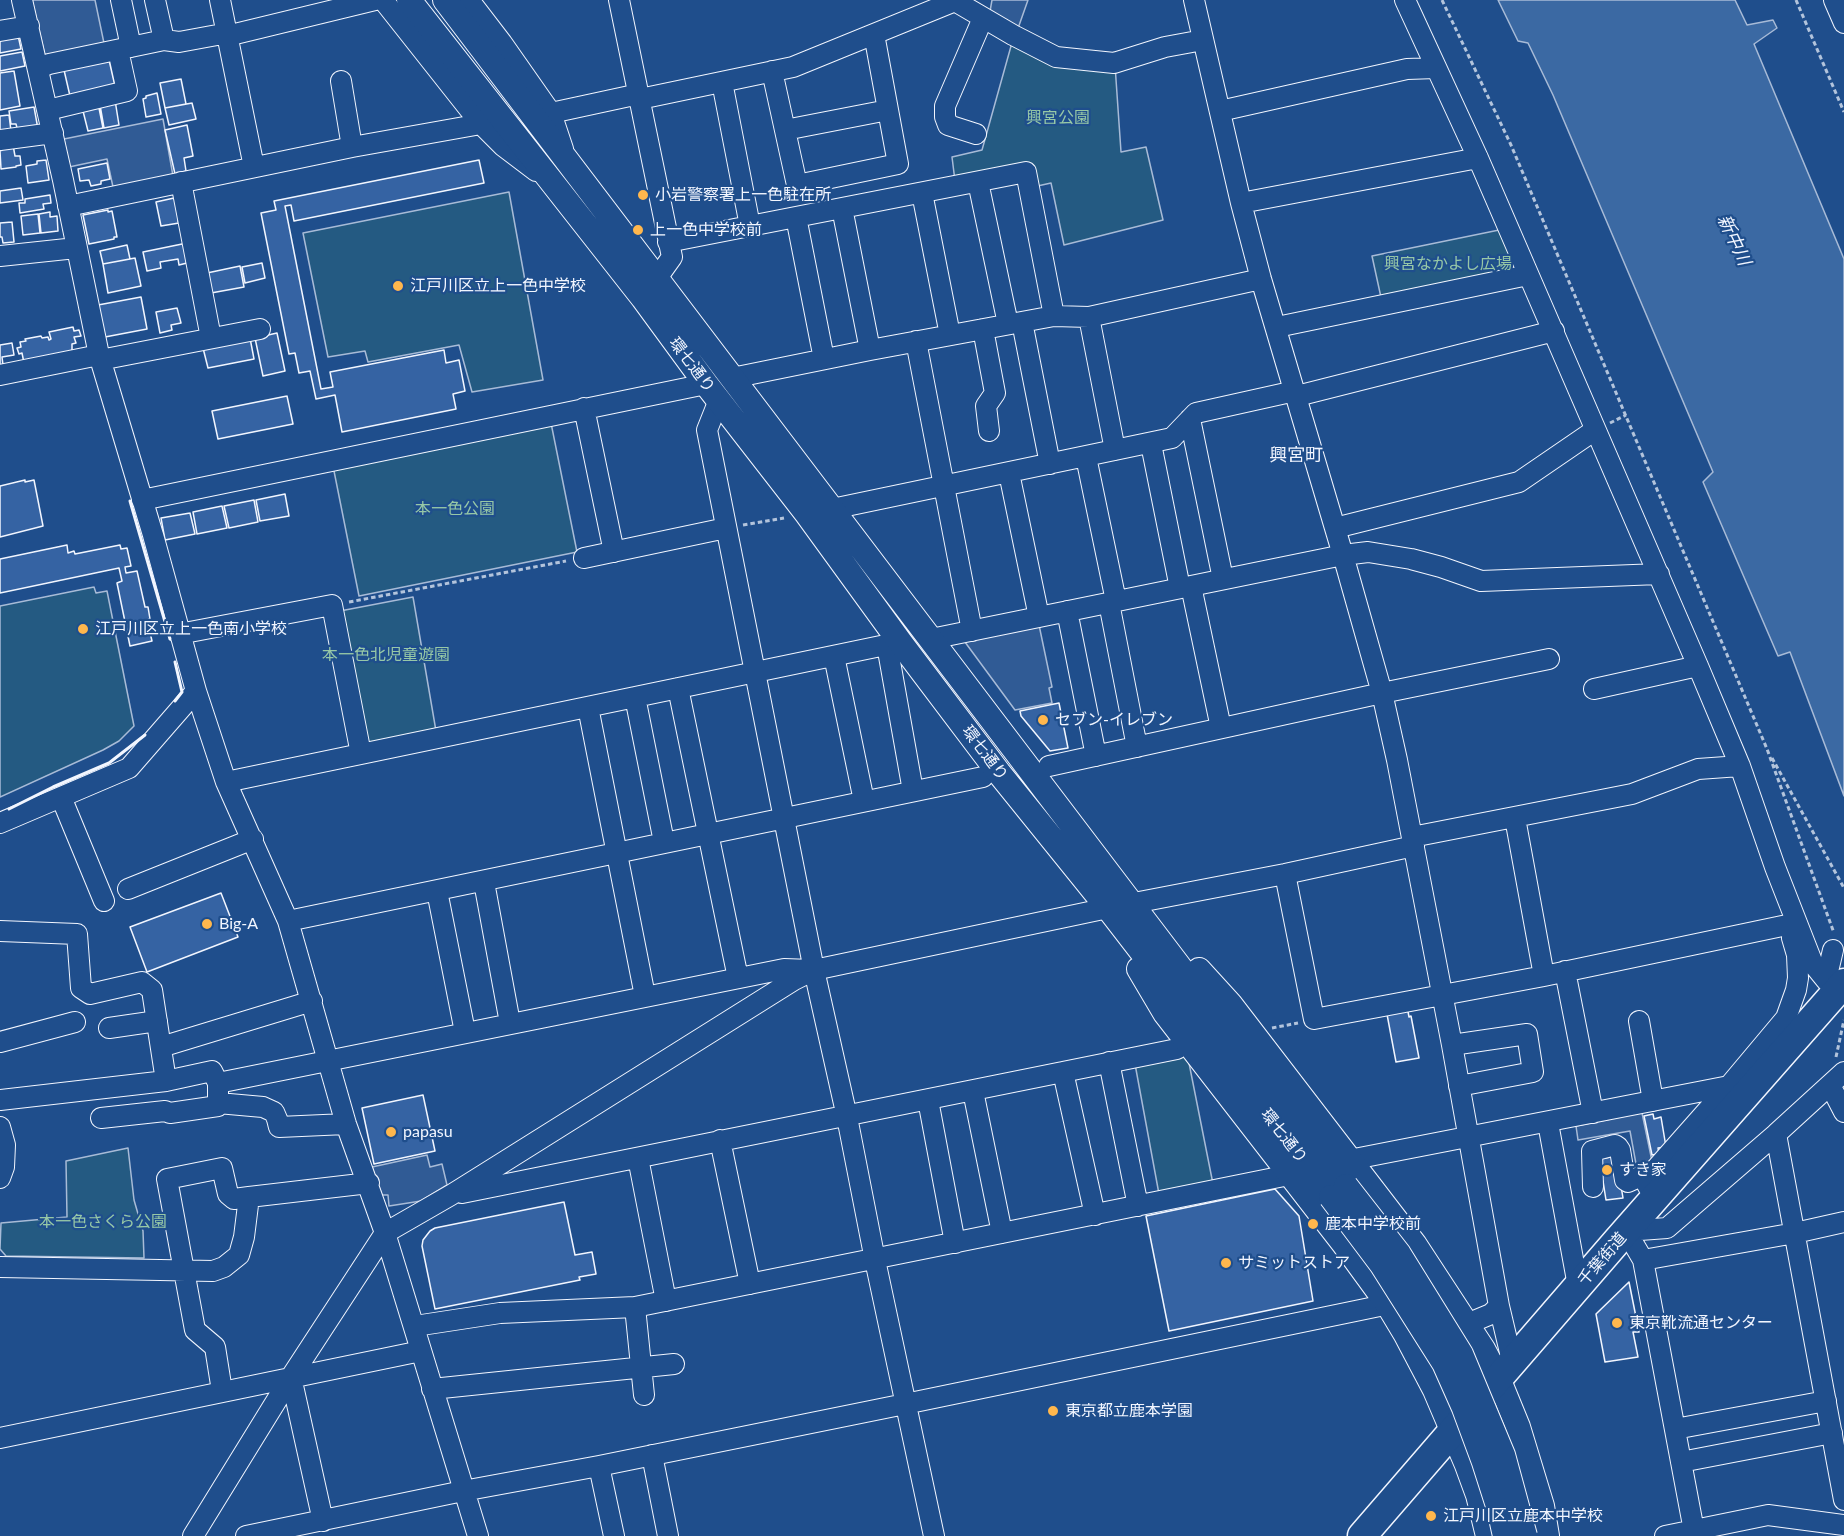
<!DOCTYPE html>
<meta charset="utf-8">
<style>
body{margin:0}
canvas{display:block;background:#1f4e8c}
</style>
<canvas width="1844" height="1536"></canvas>
<script>
const ctx = document.querySelector('canvas').getContext('2d');
ctx.lineJoin = 'round';
function fillPath(path, color) {
  ctx.fillStyle = color;
  ctx.fill(path, 'evenodd');
}
function poly(rows) {
  const path = new Path2D();
  for (const r of rows) {
    path.moveTo(r[0], r[1]);
    for (let i = 2; i < r.length; i += 2) path.lineTo(r[i], r[i + 1]);
  }
  return path;
}
function trace(path, color, width, dash) {
  ctx.strokeStyle = color;
  ctx.lineWidth = width;
  ctx.lineCap = dash ? 'butt' : 'round';
  ctx.setLineDash(dash || []);
  ctx.stroke(path);
}
function label(font, color, halo, rows, align = 'center') {
  ctx.font = font + ' Lato,"Noto Sans JP",sans-serif';
  ctx.lineWidth = 4.5;
  ctx.setLineDash([]);
  ctx.textBaseline = 'middle';
  ctx.strokeStyle = halo;
  ctx.fillStyle = color;
  for (const [text, x, y, turn = 0] of rows) {
    ctx.save();
    ctx.translate(x, y);
    ctx.rotate((+turn || 0) * Math.PI / 180);
    ctx.textAlign = isNaN(turn) ? turn : align;
    if (halo) ctx.strokeText(text, 0, 0);
    ctx.fillText(text, 0, 0);
    ctx.restore();
  }
}
const green = poly([
 [1013,39,1115,65,1121,152,1146,147,1163,220,1064,245,1051,183,1033,187,1031,170,955,181,952,157,982,150,1013,39],
 [509,192,543,380,472,392,459,345,368,362,365,351,328,357,303,233,509,192],
 [1504,229,1522,273,1382,302,1372,256,1504,229],
 [551,423,577,552,359,596,333,466,551,423],
 [94,587,96,593,107,591,134,726,119,741,103,750,0,797,0,606,94,587],
 [413,597,436,731,366,744,340,611,413,597],
 [1187,1053,1213,1184,1159,1194,1135,1064,1187,1053],
 [128,1148,134,1200,143,1231,144,1258,6,1256,0,1249,1,1223,67,1217,66,1161,128,1148]
]);
fillPath(green, '#245a82');
trace(green, '#a8bbd7', 1.5);
const parking = poly([
 [32,0,95,0,105,48,46,60,32,0],
 [992,0,1028,0,1016,34,989,17,992,0],
 [163,119,173,176,113,187,107,159,69,167,64,139,163,119],
 [1039,625,1052,687,1049,688,1052,703,1015,710,962,638,1039,625],
 [1641,1108,1653,1166,1646,1173,1636,1164,1630,1131,1578,1140,1576,1126,1611,1119,1611,1114,1641,1108],
 [427,1155,430,1167,442,1164,447,1185,421,1201,389,1206,388,1195,382,1195,372,1167,427,1155]
]);
fillPath(parking, '#305b95');
trace(parking, '#a8bbd7', 1.5);
const water = poly([
 [1498,0,1735,0,1747,25,1773,20,1777,28,1754,44,1844,259,1844,796,1790,652,1778,656,1703,482,1713,472,1553,95,1528,43,1518,41,1498,0]
]);
fillPath(water, '#3b69a3');
trace(water, '#a8bbd7', 1.5);
const building = poly([
 [18,35,21,49,0,53,0,38,18,35],
 [22,52,25,66,0,71,0,56,22,52],
 [109,60,115,86,70,96,64,70,109,60],
 [14,71,20,106,0,110,0,73,14,71],
 [181,79,186,104,165,108,160,83,181,79],
 [157,93,161,114,146,117,143,99,146,98,146,96,157,93],
 [115,100,119,125,104,128,100,105,115,100],
 [98,103,103,128,88,131,82,107,98,103],
 [192,103,196,119,169,125,165,108,192,103],
 [34,107,38,129,18,132,16,124,11,124,9,111,34,107],
 [9,115,11,131,0,132,0,116,9,115],
 [187,125,193,156,184,158,186,171,175,174,165,130,187,125],
 [13,145,15,156,20,156,21,165,16,166,16,167,1,169,0,151,2,150,2,146,13,145],
 [46,160,49,180,28,183,26,166,37,164,37,161,46,160],
 [479,160,484,183,294,221,291,205,285,206,321,389,333,387,330,372,444,350,446,363,459,360,465,391,453,394,456,409,342,432,335,395,316,399,310,371,299,373,295,353,289,354,261,213,276,210,274,201,479,160],
 [107,163,110,179,101,181,101,184,91,186,89,180,80,181,78,169,107,163],
 [21,188,23,200,0,203,0,191,21,188],
 [50,195,51,203,43,204,44,209,20,213,19,203,25,203,25,199,50,195],
 [174,198,182,220,178,221,179,223,161,226,156,202,174,198],
 [108,210,108,212,112,211,117,237,114,237,114,239,89,244,83,215,108,210],
 [50,212,50,217,57,216,58,231,41,233,39,214,50,212],
 [38,214,40,233,23,235,21,216,38,214],
 [12,222,14,242,3,243,2,237,0,237,0,223,12,222],
 [187,243,191,262,179,265,178,259,160,262,161,268,147,271,143,252,187,243],
 [127,245,130,259,103,264,100,251,127,245],
 [135,258,141,286,108,293,103,264,135,258],
 [262,263,265,278,245,283,242,267,262,263],
 [240,266,244,287,211,293,207,273,240,266],
 [141,297,147,329,105,337,98,305,141,297],
 [177,308,181,323,171,325,172,330,160,333,156,312,177,308],
 [73,327,74,331,79,330,81,336,74,337,76,343,72,344,72,352,24,363,22,353,19,354,17,348,21,347,20,342,26,341,25,339,41,336,42,338,48,337,49,340,51,339,49,332,73,327],
 [277,333,285,371,263,376,255,338,277,333],
 [250,338,254,359,208,368,203,348,250,338],
 [12,343,14,355,2,357,3,365,0,366,0,345,12,343],
 [287,396,293,424,218,439,212,411,287,396],
 [25,480,25,482,34,480,43,526,0,537,0,486,25,480],
 [285,494,289,516,260,521,256,500,285,494],
 [254,500,258,522,229,528,224,506,254,500],
 [222,506,227,528,197,534,193,512,222,506],
 [190,513,195,534,165,540,161,518,190,513],
 [67,545,68,553,74,551,75,554,120,545,121,549,127,548,131,566,125,567,126,573,137,571,145,607,148,607,150,619,147,620,152,641,130,646,117,583,122,581,119,568,0,593,0,559,67,545],
 [1059,703,1068,748,1050,751,1021,716,1020,711,1059,703],
 [221,893,238,937,147,972,130,927,221,893],
 [1407,1006,1409,1017,1411,1016,1419,1058,1396,1062,1386,1009,1407,1006],
 [423,1095,435,1151,374,1164,362,1108,423,1095],
 [1653,1114,1654,1119,1661,1117,1666,1147,1658,1148,1659,1154,1652,1155,1644,1116,1653,1114],
 [1616,1156,1623,1198,1606,1200,1603,1181,1598,1181,1594,1160,1616,1156],
 [1275,1189,1299,1216,1313,1301,1169,1331,1146,1216,1275,1189],
 [564,1202,575,1255,592,1252,596,1274,579,1277,580,1280,435,1309,422,1246,423,1240,430,1231,435,1228,564,1202],
 [1629,1282,1639,1332,1633,1332,1638,1357,1605,1362,1596,1314,1629,1282]
]);
fillPath(building, '#3563a3');
trace(building, '#f2f6ff', 1.5);
const minor = poly([
 [22,0,63,180,99,355,153,535,196,691,226,782,288,921,346,1124,385,1233,478,1536],
 [121,0,131,47],
 [155,0,164,40],
 [220,0,254,167],
 [383,0,481,124,503,146,536,171],
 [469,0,502,43,551,113,563,149],
 [619,0,672,257,657,278],
 [1194,0,1241,203,1261,279,1343,555,1382,693,1397,760,1452,1045,1499,1306,1491,1314,1467,1324],
 [1405,0,1478,158,1698,666,1740,766,1775,867,1813,964,1826,980,1837,990],
 [1834,0,1844,23],
 [0,31,29,26],
 [39,68,49,64,164,40,179,42,228,33,235,34,375,0],
 [772,71,797,185,898,164,874,34],
 [341,81,352,147],
 [722,82,750,226],
 [640,99,793,67,955,1,1013,35,1056,57,1114,63,1165,47,1203,40],
 [48,110,127,91,118,50],
 [1220,111,1407,69,1436,68],
 [551,113,639,94],
 [785,130,888,110],
 [976,134,948,125,945,117,945,106,983,18],
 [0,140,53,133],
 [181,182,211,338],
 [978,182,1008,324],
 [922,193,950,335],
 [1241,203,1478,158],
 [68,206,352,147,481,124],
 [842,208,870,350],
 [796,217,824,359],
 [668,242,1026,172,1054,316],
 [0,256,76,248],
 [1089,317,1115,450],
 [1022,322,1050,464],
 [1277,327,1528,275],
 [983,329,995,393,986,406,989,431],
 [916,341,972,631],
 [100,360,260,329],
 [0,375,99,355],
 [732,378,870,350,1054,316,1089,317,1261,279],
 [1297,396,1554,331],
 [719,400,707,430,814,970,847,1117,875,1260,934,1536],
 [584,408,614,552],
 [1190,419,1223,579],
 [1151,444,1180,588],
 [1086,457,1116,601],
 [1009,473,1039,617],
 [142,500,706,384],
 [832,509,1172,438,1196,413,1295,391],
 [1335,528,1519,482,1595,430],
 [584,558,726,528],
 [1191,586,1221,728],
 [1109,603,1137,747],
 [1067,611,1096,756],
 [179,634,332,605,361,754],
 [931,639,1343,555,1368,552,1411,559,1441,567,1481,581,1659,574],
 [887,645,913,791],
 [834,656,864,801],
 [678,688,738,978],
 [1594,689,1698,666],
 [635,697,664,842],
 [588,707,645,996],
 [1049,766,1382,693,1549,659],
 [226,782,900,642],
 [61,797,104,901],
 [1515,818,1544,976],
 [0,823,129,768,196,691],
 [1412,837,1632,794,1698,769,1740,766],
 [1285,874,1314,1019,1544,976,1787,925],
 [484,882,510,1023],
 [128,889,253,839],
 [437,891,465,1032],
 [288,921,983,777],
 [0,931,77,934,81,988,90,994,142,982,152,990,166,1081],
 [1565,971,1593,1113],
 [1826,980,1833,950],
 [1639,1021,1653,1101],
 [109,1028,157,1021],
 [0,1042,75,1022],
 [1452,1045,1527,1034,1533,1072,1459,1086],
 [161,1047,312,1001],
 [1109,1062,1138,1206],
 [1063,1072,1095,1215],
 [1830,1085,1844,1112],
 [973,1091,1002,1233],
 [0,1100,166,1081,212,1071,218,1083,784,969,811,970],
 [928,1100,955,1243],
 [218,1103,263,1107,274,1112,277,1119,279,1127,346,1124],
 [101,1118,165,1111,170,1113,218,1106,218,1083],
 [1548,1123,1578,1286],
 [0,1127,5,1145,4,1167,0,1178],
 [1776,1134,1844,1500],
 [720,1140,750,1284],
 [638,1158,666,1301],
 [1349,1160,1729,1086],
 [1593,1187,1592,1151,1615,1145,1618,1147,1620,1150,1625,1180,1628,1182,1639,1177],
 [462,1193,1177,1049],
 [1655,1199,1645,1181,1729,1086,1786,1018,1796,990,1798,978,1797,955,1792,938],
 [1643,1260,1795,1233,1844,1222],
 [0,1267,213,1271,224,1267,239,1255,244,1237,249,1197,369,1183],
 [1499,1306,1512,1361],
 [635,1307,644,1395],
 [415,1326,500,1313,635,1307,1289,1175],
 [291,1377,323,1521],
 [432,1389,674,1364],
 [222,1391,215,1347,195,1330,167,1179,222,1168,228,1194,234,1199,249,1197],
 [1675,1429,1826,1401],
 [0,1438,421,1351],
 [652,1455,668,1536],
 [1681,1462,1832,1433],
 [599,1466,614,1536],
 [193,1536,291,1377,385,1233,451,1195,794,980,814,970,1108,908,1285,874,1414,846],
 [246,1536,463,1491,599,1466,905,1404,1399,1302],
 [1665,1536,1768,1515,1844,1525],
 [1695,1536,1643,1260,1626,1231,1667,1228,1776,1134,1844,1072]
]);
const major = poly([
 [409,0,643,298,706,384,807,514,900,642,999,773,1108,908,1331,1197],
 [445,0,1346,1186],
 [1139,969,1165,1013,1344,1244,1387,1303,1405,1333,1435,1390,1467,1465,1478,1495,1488,1536],
 [1199,970,1230,1004,1415,1245,1483,1349,1498,1378,1518,1427,1542,1506,1547,1536]
]);
const highway = poly([
 [1362,1536,1617,1241,1844,983]
]);
trace(minor, '#f2f6ff', 22);
trace(major, '#f2f6ff', 26);
trace(highway, '#f2f6ff', 31);
trace(poly([
 [1442,0,1511,145,1767,749,1834,933],
 [1796,0,1844,112],
 [1610,423,1626,415],
 [743,525,784,518],
 [349,602,566,561],
 [1772,758,1844,888],
 [1272,1028,1298,1023],
 [1836,1057,1844,1020]
]), '#b3c4dc', 3, [4.5, 3]);
trace(minor, '#1f4e8c', 20);
trace(major, '#1f4e8c', 24);
trace(highway, '#1f4e8c', 28);
const majorBridge = poly([
 [1346,1186,1399,1254,1461,1354,1503,1455,1525,1536],
 [1331,1197,1382,1265,1444,1363,1464,1408,1484,1462,1499,1509,1505,1536]
]);
trace(majorBridge, '#f2f6ff', 26, []);
trace(majorBridge, '#1f4e8c', 24);
trace(poly([
 [130,501,170,639],
 [175,701,182,692,175,662],
 [9,809,53,787,109,763,145,735]
]), '#f2f6ff', 3);
for (const [x, y, r, color] of [
 [643,195,6,"#ffb74d"],
 [638,230,6,"#ffb74d"],
 [398,286,6,"#ffb74d"],
 [83,629,6,"#ffb74d"],
 [1043,720,6,"#ffb74d"],
 [207,924,6,"#ffb74d"],
 [391,1132,6,"#ffb74d"],
 [1607,1170,6,"#ffb74d"],
 [1313,1224,6,"#ffb74d"],
 [1226,1263,6,"#ffb74d"],
 [1617,1323,6,"#ffb74d"],
 [1053,1411,6,"#ffb74d"],
 [1431,1516,6,"#ffb74d"]
]) {
  const dot = new Path2D();
  dot.arc(x, y, r, 0, 2 * Math.PI);
  ctx.fillStyle = color;
  ctx.fill(dot);
  trace(dot, '#1f4e8c', 2);
}
label('16px', '#97c8a6', '#1f4e8c', [
 ["興宮公園",1058,118],
 ["興宮なかよし広場",1448,264],
 ["本一色公園",455,509],
 ["本一色北児童遊園",386,655],
 ["本一色さくら公園",103,1222]
]);
label('16px', '#f2f6ff', '#1f4e8c', [
 ["小岩警察署上一色駐在所",655,195],
 ["上一色中学校前",650,230],
 ["江戸川区立上一色中学校",410,286],
 ["江戸川区立上一色南小学校",95,629],
 ["セブン-イレブン",1055,720],
 ["Big-A",219,924],
 ["papasu",403,1132],
 ["すき家",1619,1170],
 ["鹿本中学校前",1325,1224],
 ["サミットストア",1238,1263],
 ["東京靴流通センター",1629,1323],
 ["東京都立鹿本学園",1065,1411],
 ["江戸川区立鹿本中学校",1443,1516]
], 'left');
label('16px', '#f2f6ff', '#1f4e8c', [
 ["環七通り",692,365,53],
 ["環七通り",985,753,53],
 ["環七通り",1284,1136,52],
 ["千葉街道",1602,1259,-49]
]);
label('italic 18px', '#f2f6ff', '#1f4e8c', [
 ["新中川",1734,240,65]
]);
label('18px', '#f2f6ff', '#1f4e8c', [
 ["興宮町",1296,455]
]);
</script>
